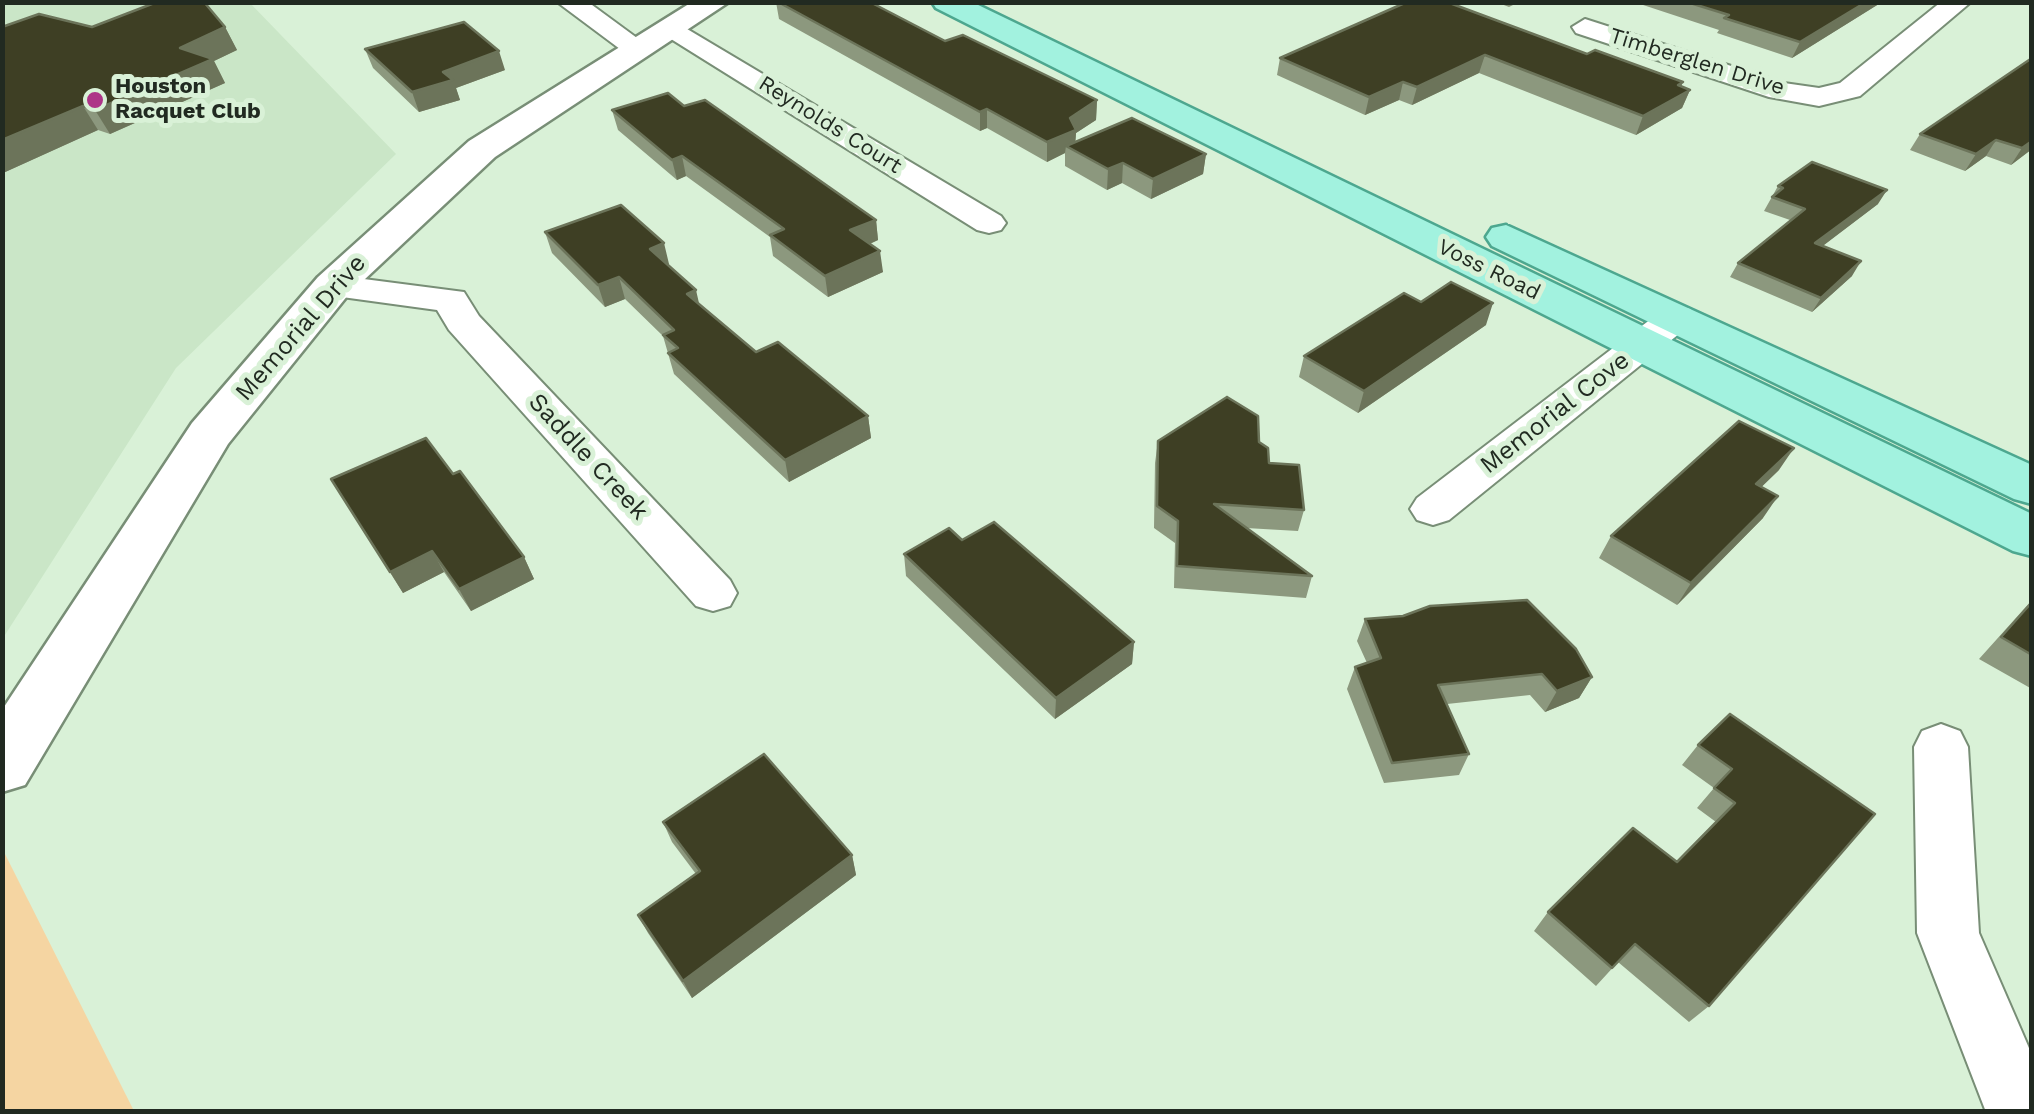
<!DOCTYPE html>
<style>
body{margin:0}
#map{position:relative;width:2034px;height:1114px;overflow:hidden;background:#d9f1d7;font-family:"Work Sans",sans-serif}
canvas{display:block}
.frame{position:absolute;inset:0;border:5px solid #212a21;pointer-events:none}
</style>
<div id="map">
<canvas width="2034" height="1114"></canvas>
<div class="frame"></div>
</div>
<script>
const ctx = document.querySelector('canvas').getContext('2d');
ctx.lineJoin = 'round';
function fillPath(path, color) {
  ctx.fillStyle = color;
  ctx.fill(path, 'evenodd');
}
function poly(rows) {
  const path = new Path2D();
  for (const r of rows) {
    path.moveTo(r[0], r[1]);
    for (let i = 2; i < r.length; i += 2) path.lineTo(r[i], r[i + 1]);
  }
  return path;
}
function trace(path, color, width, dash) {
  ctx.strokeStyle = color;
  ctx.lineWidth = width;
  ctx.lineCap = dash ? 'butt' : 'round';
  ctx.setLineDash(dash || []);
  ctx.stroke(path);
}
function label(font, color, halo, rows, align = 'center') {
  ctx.font = font + ' "Work Sans",sans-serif';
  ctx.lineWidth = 10;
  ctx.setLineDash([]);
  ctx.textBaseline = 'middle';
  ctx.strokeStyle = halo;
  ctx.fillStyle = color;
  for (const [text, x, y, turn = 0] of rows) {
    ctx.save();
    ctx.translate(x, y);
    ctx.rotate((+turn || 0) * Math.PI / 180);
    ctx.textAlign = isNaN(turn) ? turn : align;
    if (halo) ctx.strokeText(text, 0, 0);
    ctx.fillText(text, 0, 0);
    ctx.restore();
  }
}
fillPath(poly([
 [3,3,250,3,396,154,176,368,3,638]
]), '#cae6c7');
fillPath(poly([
 [4,852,134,1111,3,1111]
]), '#f5d5a2');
const street = poly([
 [557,2,588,2,652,49,638,57,628,55,557,2],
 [1941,2,1971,2,1860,96,1819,106,1769,97,1576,33,1572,27,1585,19,1784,83,1819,88,1840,83,1941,2],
 [672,20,1001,216,1006,223,1001,230,989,233,977,230,663,34,659,28,672,20],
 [333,275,464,292,479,316,730,580,737,593,730,606,713,611,696,606,449,330,437,310,320,294,315,286,320,278,333,275],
 [1677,306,1690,309,1696,317,1690,325,1449,520,1433,525,1417,520,1410,509,1417,498,1664,309,1677,306],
 [1941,724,1960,731,1968,747,1979,933,2032,1055,2032,1112,1986,1112,1917,933,1914,747,1922,731,1941,724]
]);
const secondary = poly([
 [692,2,729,2,495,157,348,295,228,444,25,785,2,792,2,710,192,423,318,277,469,141,692,2]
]);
const primary = poly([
 [932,2,972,2,2032,514,2032,556,2013,551,936,8,932,2],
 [1506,225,2032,465,2032,504,2014,499,1492,246,1486,237,1492,228,1506,225]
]);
trace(street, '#788e76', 4);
trace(secondary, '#788e76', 5);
trace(primary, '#4da78f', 5);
fillPath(street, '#fff');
fillPath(secondary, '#fff');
fillPath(primary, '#a2f2df');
fillPath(poly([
 [776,2,945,41,1097,100,1096,120,1076,133,1075,142,1206,154,1203,174,1151,199,1122,183,1107,190,1065,166,1065,153,1047,162,987,128,980,131,779,19],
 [1496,2,1519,2,1509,7],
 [1634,2,1882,2,1792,58,1717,33,1719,30],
 [92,27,225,27,237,50,214,61,225,83,110,134,98,130,3,173],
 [365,49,505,70,456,88,460,100,419,112,373,68],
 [1587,54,1690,90,1682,108,1636,135,1479,73,1412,105,1399,100,1365,115,1277,75,1280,58],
 [2032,58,2032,149,2011,165,1986,156,1965,171,1910,150,1920,134],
 [684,106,876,220,878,240,870,244,883,272,828,297,773,256,770,237,686,176,677,180,618,130,612,110],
 [1778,186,1878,204,1822,246,1852,276,1812,312,1730,277,1738,263,1790,220,1764,211],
 [545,232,669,264,667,265,699,304,756,352,868,416,871,438,789,482,674,374,663,336,625,299,605,307,552,253],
 [1486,325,1358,413,1299,377,1304,356],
 [1158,441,1259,442,1269,463,1304,510,1298,531,1246,528,1312,576,1306,598,1174,588,1175,543,1154,528,1155,463],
 [1779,470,1761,487,1763,518,1677,605,1599,558,1611,536],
 [453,474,524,557,534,579,471,611,444,572,403,593,331,479],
 [962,540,1134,642,1132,664,1055,719,906,576,904,554],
 [2032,600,2032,689,1979,659],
 [1365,619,1592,677,1579,698,1545,712,1530,695,1447,704,1469,754,1459,775,1384,783,1347,689,1355,667,1367,663,1357,641],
 [1698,745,1875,814,1709,1006,1689,1022,1618,962,1596,986,1534,931,1548,912,1677,862,1716,822,1697,808,1714,788,1682,765],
 [663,822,852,855,856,875,692,998,648,933,638,915,696,874,672,842]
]), '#8c987e');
fillPath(poly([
 [1866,2,1882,2,1792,58,1800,42],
 [225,27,237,50,214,61,225,83,110,134,95,110,180,48],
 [499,51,505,70,456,88,460,100,419,112,412,92,443,72],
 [1485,55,1479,73,1412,105,1417,87],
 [1403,82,1399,100,1365,115,1369,97],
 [1683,82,1676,98,1690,90,1682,108,1636,135,1643,116],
 [1097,100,1096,120,1076,133,1075,149,1066,146,1065,153,1047,162,1047,142,1070,118],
 [83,106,98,130,3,173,2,140],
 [987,109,987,128,980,131,980,112],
 [1996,140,1986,156,1965,171,1976,154],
 [2032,141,2032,149,2011,165,2022,148],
 [1206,154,1203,174,1151,199,1153,179],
 [682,156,686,176,677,180,672,160],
 [1123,163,1122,183,1107,190,1108,169],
 [1887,190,1878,204,1807,258,1815,243],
 [876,220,878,240,853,251,850,230],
 [664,243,669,264,655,270,650,249],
 [880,251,883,272,828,297,825,276],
 [1861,261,1852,276,1812,312,1821,298],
 [619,277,625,299,605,307,598,285],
 [696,290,701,312,687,294],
 [1493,303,1486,325,1358,413,1364,391],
 [868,416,871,438,789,482,785,460],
 [1794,448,1779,470,1742,506,1756,484],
 [1778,496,1763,518,1677,605,1691,583],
 [432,551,444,572,403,593,390,572],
 [524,557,534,579,471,611,459,589],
 [1134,642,1132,664,1055,719,1056,698],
 [1592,677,1579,698,1545,712,1557,691],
 [852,855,856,875,692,998,683,981]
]), '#6c745a');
const building = poly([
 [157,2,204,2,225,27,180,48,213,59,95,110,83,106,2,140,2,27,39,14,92,27,157,2],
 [778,2,870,2,945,41,963,35,1097,100,1070,118,1076,130,1047,142,987,109,980,112,778,2],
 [1407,2,1447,2,1587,54,1595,50,1683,82,1678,85,1690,90,1643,116,1485,55,1417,87,1403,82,1369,97,1280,58,1407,2],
 [1687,2,1866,2,1800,42,1724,18,1729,15,1687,2],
 [464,22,499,51,443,72,453,80,412,92,365,49,464,22],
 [2032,58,2032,141,2022,148,1996,140,1976,154,1920,134,2032,58],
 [668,93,684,106,705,100,876,220,850,230,880,251,825,276,770,235,784,229,682,156,672,160,612,110,668,93],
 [1132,118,1206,154,1153,179,1123,163,1108,169,1066,146,1132,118],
 [1812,162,1887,190,1815,243,1861,261,1821,298,1738,263,1805,209,1772,197,1783,188,1778,186,1812,162],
 [621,205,664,243,650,249,696,290,687,294,756,352,778,342,868,416,785,460,668,353,678,348,663,335,674,330,619,277,598,285,545,232,621,205],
 [1451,282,1493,303,1364,391,1304,356,1404,293,1421,302,1451,282],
 [1227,397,1258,416,1259,442,1268,448,1269,463,1299,465,1304,510,1214,504,1312,576,1177,566,1178,521,1157,506,1158,441,1227,397],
 [1739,421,1794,448,1756,484,1778,496,1691,583,1611,536,1739,421],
 [426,438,453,474,460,471,524,557,459,589,432,551,390,572,331,479,426,438],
 [994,522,1134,642,1056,698,904,554,949,528,962,540,994,522],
 [1527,600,1576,649,1592,677,1557,691,1542,674,1438,685,1469,754,1392,763,1355,667,1381,658,1365,619,1403,616,1430,606,1527,600],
 [2032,602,2032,655,2001,637,2032,602],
 [1730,714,1875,814,1709,1006,1635,944,1612,968,1548,912,1633,828,1677,862,1735,803,1714,788,1732,769,1698,745,1730,714],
 [764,754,852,855,683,981,638,915,700,871,663,822,764,754]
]);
fillPath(building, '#3e3f24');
trace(building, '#6c745a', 2.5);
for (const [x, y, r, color] of [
 [95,100,10,"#ae3488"]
]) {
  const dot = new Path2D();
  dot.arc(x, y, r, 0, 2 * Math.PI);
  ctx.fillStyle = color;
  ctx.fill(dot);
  trace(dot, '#d9f1d7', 4);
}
label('22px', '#212a21', '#d9f1d7', [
 ["Timberglen Drive",1697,62,17],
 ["Reynolds Court",830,125,32],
 ["Voss Road",1489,270,26]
]);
label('bold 22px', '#212a21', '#d9f1d7', [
 ["Houston",115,87],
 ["Racquet Club",115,112]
], 'left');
label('25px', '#212a21', '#d9f1d7', [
 ["Memorial Drive",301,328,-49],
 ["Memorial Cove",1555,413,-38],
 ["Saddle Creek",588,457,47]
]);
</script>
